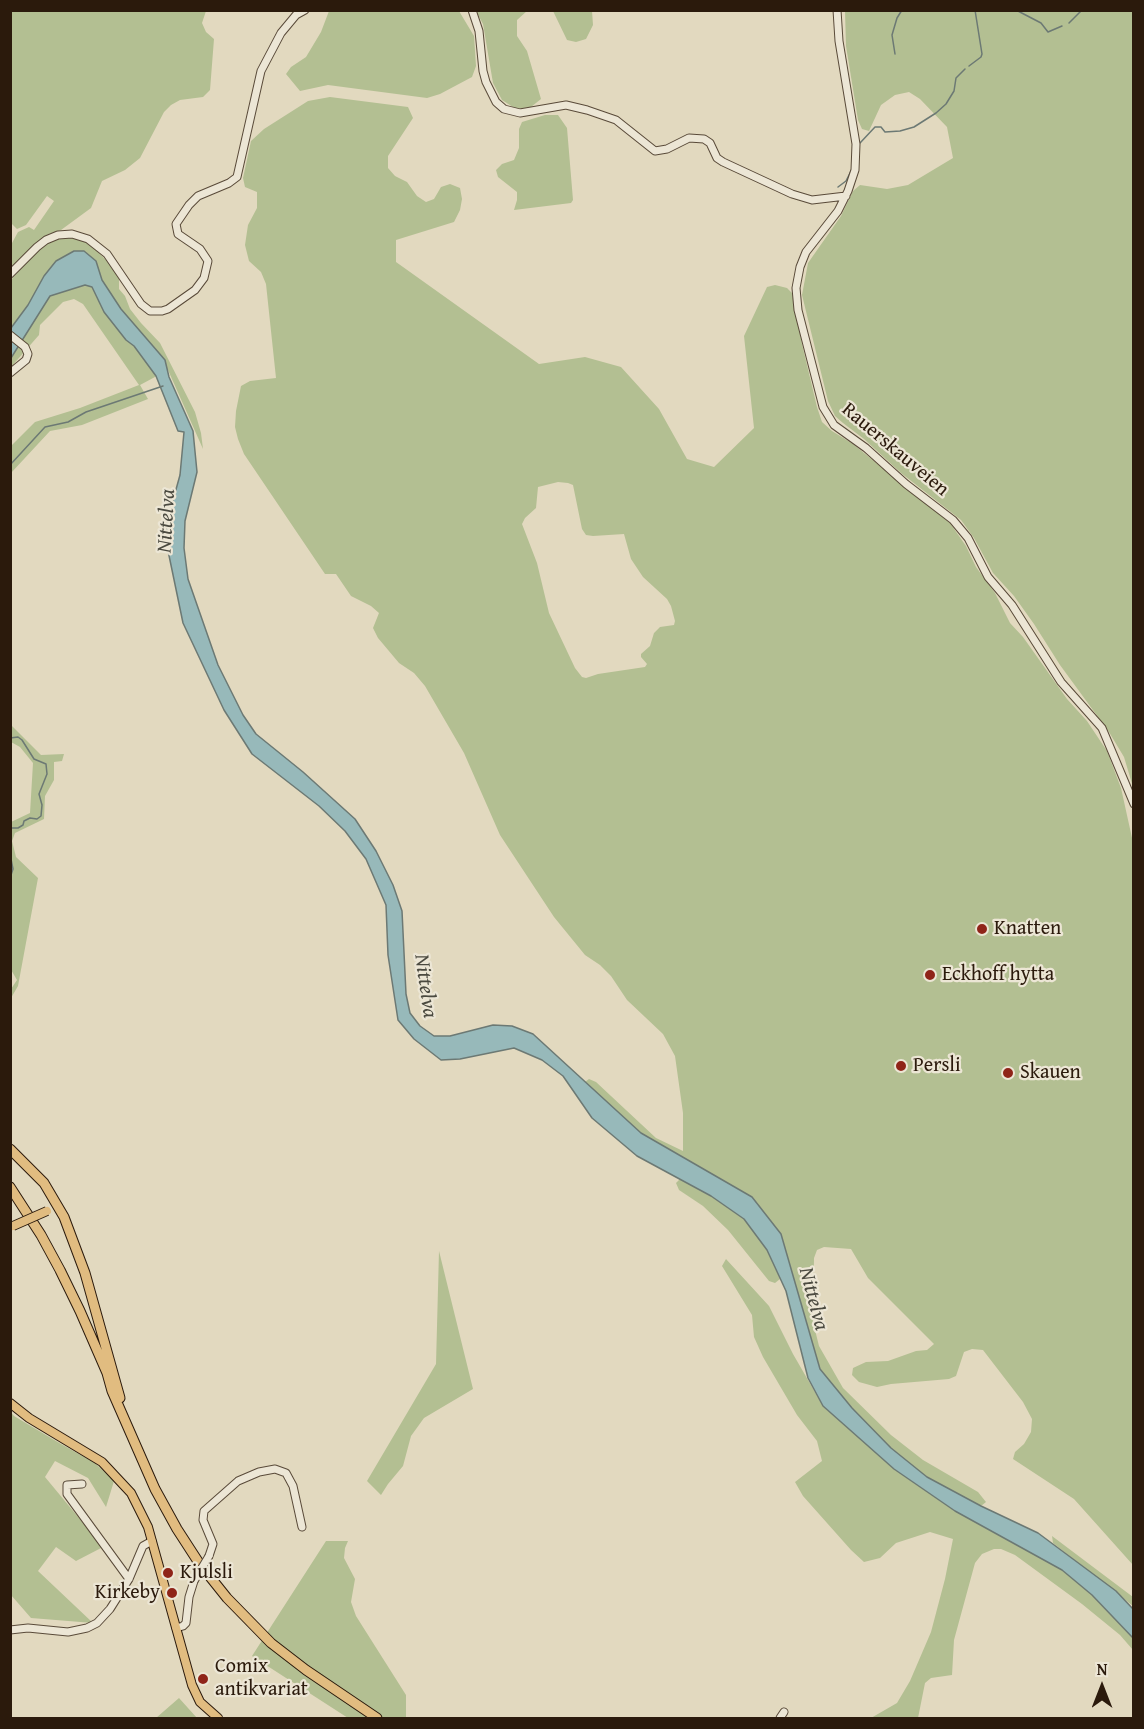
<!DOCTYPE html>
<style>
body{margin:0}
#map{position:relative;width:1144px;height:1729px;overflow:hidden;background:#e2d9bf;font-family:"Gentium Book Plus",serif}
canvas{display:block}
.frame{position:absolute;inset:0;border:12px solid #2b1a0c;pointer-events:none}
.north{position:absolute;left:1072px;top:1657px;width:60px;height:60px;-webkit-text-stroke:4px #ece6d5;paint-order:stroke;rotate:0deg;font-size:16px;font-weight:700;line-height:24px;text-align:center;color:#2b1a0c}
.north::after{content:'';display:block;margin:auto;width:21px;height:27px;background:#2b1a0c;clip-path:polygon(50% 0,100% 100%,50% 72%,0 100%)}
</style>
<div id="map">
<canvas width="1144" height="1729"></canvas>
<div class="frame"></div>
<div class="north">N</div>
</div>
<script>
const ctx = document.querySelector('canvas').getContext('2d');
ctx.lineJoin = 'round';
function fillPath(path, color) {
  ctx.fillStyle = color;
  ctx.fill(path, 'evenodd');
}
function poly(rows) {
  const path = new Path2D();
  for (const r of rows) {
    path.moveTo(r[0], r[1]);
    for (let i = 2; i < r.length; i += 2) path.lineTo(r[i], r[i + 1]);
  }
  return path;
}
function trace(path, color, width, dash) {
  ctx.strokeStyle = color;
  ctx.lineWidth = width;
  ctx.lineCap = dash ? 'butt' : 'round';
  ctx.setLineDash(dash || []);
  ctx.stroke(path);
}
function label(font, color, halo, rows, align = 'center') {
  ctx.font = font + ' "Gentium Book Plus",serif';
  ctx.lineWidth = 4.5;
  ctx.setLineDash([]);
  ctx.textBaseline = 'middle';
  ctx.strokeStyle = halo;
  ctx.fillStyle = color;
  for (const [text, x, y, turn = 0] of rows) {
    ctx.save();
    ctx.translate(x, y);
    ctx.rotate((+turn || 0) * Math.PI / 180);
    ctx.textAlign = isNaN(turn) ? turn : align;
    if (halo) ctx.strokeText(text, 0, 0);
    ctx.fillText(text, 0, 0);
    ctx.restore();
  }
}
fillPath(poly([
 [10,11,206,11,202,23,206,32,214,39,210,90,203,97,180,100,171,105,164,112,140,158,125,170,102,181,91,208,61,230,49,234,41,239,14,267,11,266,12,243,18,232,29,227,34,230,54,201,47,196,26,225,17,229,11,223],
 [329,11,459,11,474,36,476,66,472,77,440,94,427,98,328,85,300,91,286,74,291,67,306,57,321,32],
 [476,11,527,11,517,20,517,36,527,51,541,99,531,107,516,109,502,100,493,83,483,24],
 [553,11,592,11,593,25,586,39,576,42,567,40],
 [845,11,1133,11,1133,787,1124,757,1109,732,1060,665,1034,624,1014,596,993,573,974,538,961,520,901,473,864,439,843,423,835,416,828,401,802,295,808,263,841,216,853,191,860,185,887,189,908,185,953,158,947,127,920,99,909,92,895,95,881,105,869,131,862,129,858,120,846,46],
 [330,97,408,107,413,118,388,156,388,168,395,176,407,182,417,196,426,202,434,199,441,187,450,184,460,188,462,199,460,210,454,222,396,240,396,262,539,364,585,357,621,367,659,409,687,459,714,467,754,428,744,336,767,287,775,285,787,288,792,293,802,344,817,407,822,422,832,431,853,444,950,523,966,546,976,567,995,593,1010,623,1023,637,1067,699,1087,721,1107,751,1121,788,1134,847,1133,1565,1074,1499,1013,1459,1015,1452,1024,1444,1031,1432,1032,1419,1023,1402,983,1350,972,1349,964,1352,956,1376,949,1379,891,1384,877,1387,859,1382,852,1375,853,1368,866,1362,888,1361,916,1351,927,1350,934,1344,868,1278,851,1249,824,1247,817,1250,814,1258,813,1322,819,1346,843,1388,891,1435,923,1460,978,1492,986,1502,981,1506,950,1490,927,1477,891,1448,852,1408,820,1369,781,1234,752,1197,641,1133,585,1082,589,1079,596,1082,656,1138,683,1151,683,1113,675,1056,663,1034,627,1000,611,976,600,965,585,955,554,917,500,835,464,753,425,686,414,673,399,663,378,638,373,628,379,613,371,606,351,596,336,574,325,574,244,454,238,439,235,427,236,411,241,386,250,381,276,378,266,284,261,272,249,261,245,245,248,225,257,208,257,192,245,187,243,178,251,141,264,129,308,101],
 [558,482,568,483,573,485,582,529,586,535,593,536,624,534,631,559,643,577,667,599,671,606,675,621,674,625,660,627,654,633,650,646,641,654,641,657,647,664,645,667,598,674,586,678,582,677,575,668,549,613,537,563,522,524,525,518,536,508,538,487],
 [545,115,558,115,567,128,573,200,571,203,514,210,517,200,517,192,498,177,496,170,502,164,514,160,519,148,519,129,522,122],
 [65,237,80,238,93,247,112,266,119,278,119,289,125,296,130,309,141,323,160,343,195,412,201,433,203,449,168,370,140,385,148,399,82,425,50,431,11,473,11,446,35,422,80,408,139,385,83,304,74,299,63,302,40,325,39,335,11,367,11,280,41,246,51,240],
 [11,725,41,755,64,754,62,761,54,762,54,780,45,796,44,819,15,833,12,841,16,857,38,878,18,986,11,998,11,989,17,980,10,968,11,822,30,813,33,763,20,747,11,742],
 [680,1179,711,1196,744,1219,767,1250,780,1279,775,1283,769,1281,728,1230,703,1206,679,1190,676,1183],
 [439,1251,473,1389,424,1418,411,1436,403,1466,388,1484,381,1495,367,1481,436,1364],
 [726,1259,769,1306,793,1354,823,1406,894,1469,955,1511,1062,1570,1092,1595,1133,1638,1133,1650,1120,1635,1082,1604,1015,1555,1001,1549,994,1549,982,1554,975,1563,954,1640,952,1675,931,1678,925,1683,918,1718,871,1718,897,1703,910,1681,931,1632,945,1579,953,1539,930,1532,896,1543,880,1558,864,1562,851,1550,803,1496,795,1482,822,1461,817,1441,797,1415,763,1357,754,1337,752,1315,722,1266],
 [10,1411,14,1416,61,1444,95,1463,114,1481,106,1507,88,1478,55,1461,45,1477,103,1547,76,1561,56,1547,38,1571,93,1623,31,1618,11,1595],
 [1052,1536,1133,1597,1133,1606,1053,1543],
 [326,1541,348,1541,345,1548,344,1558,355,1579,351,1602,356,1616,406,1695,406,1718,348,1718,252,1656],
 [179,1698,197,1718,156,1718]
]), '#b3bf92');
const water = poly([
 [74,251,84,251,96,261,102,280,121,309,165,360,169,377,193,431,197,472,185,521,184,548,188,579,218,665,243,715,256,734,303,772,355,819,376,851,393,885,402,911,406,994,410,1013,420,1026,434,1036,450,1036,493,1025,512,1026,533,1034,641,1133,752,1197,781,1234,820,1369,852,1408,891,1448,927,1477,981,1506,1038,1533,1116,1591,1133,1609,1133,1638,1092,1595,1062,1570,955,1511,894,1469,823,1406,808,1378,786,1291,767,1250,744,1219,711,1196,637,1156,592,1118,563,1076,542,1060,514,1048,460,1059,441,1060,414,1039,398,1020,388,955,386,905,366,859,345,831,319,806,252,754,224,710,183,623,166,541,167,522,180,475,184,432,178,431,156,376,134,346,126,340,104,312,92,287,85,285,50,296,11,358,11,328,28,305,44,276,56,261,74,251]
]);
fillPath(water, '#97b9ba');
trace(water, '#6c7974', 1.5);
trace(poly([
 [1016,10,1041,23,1048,32,1062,26],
 [1069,23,1082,10],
 [895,54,892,35,897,18,902,10],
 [969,66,981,57,982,54,975,10],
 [860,143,875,127,881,127,885,132,900,131,914,127,936,113,946,104,954,91,956,78,965,69],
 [838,187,846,181,852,169],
 [10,465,45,427,68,422,86,412,163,386],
 [10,738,18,737,22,740,34,759,46,764,47,774,39,794,42,805,41,816,37,819,30,818,24,821,23,825,18,828,10,828],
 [10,854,13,869,10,878],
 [10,886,10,897]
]), '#6c7974', 1.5);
const minor = poly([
 [472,10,479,31,483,71,486,82,496,102,504,109,520,113,566,105,587,110,616,120,655,151,667,149,689,138,704,139,710,143,717,158,723,162,792,194,812,200,846,196],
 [837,10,839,41,856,144,855,170,848,191,838,211,806,252,800,267,796,288,798,310,823,407,834,425,866,448,906,484,953,520,968,538,988,577,1012,605,1061,682,1102,728,1134,804],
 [10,274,37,247,46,240,58,235,72,234,88,239,107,254,141,304,150,311,162,311,168,309,195,290,204,278,208,261,200,249,178,234,176,224,189,205,198,196,229,183,237,177,261,71,281,33,296,15,305,10],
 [10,335,25,347,28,354,26,360,10,373],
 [82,1484,67,1485,67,1494,129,1579],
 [209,1556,213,1544,203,1520,204,1511,238,1481,259,1472,275,1469,286,1473,293,1486,302,1527],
 [176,1628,183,1626,186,1623,189,1597,194,1581],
 [10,1630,28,1628,68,1632,87,1628,97,1623,110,1609,129,1579,143,1546,152,1541],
 [780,1718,784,1712]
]);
const major = poly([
 [10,1403,29,1418,102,1462,131,1493,148,1527,192,1685,200,1702,218,1718]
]);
const highway = poly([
 [10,1149,44,1183,64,1217,85,1273,120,1398],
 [10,1187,41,1235,60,1270,80,1311,107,1373,112,1391,155,1489,177,1529,199,1563,227,1598,271,1643,306,1670,377,1718]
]);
trace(minor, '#594a39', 9);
trace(major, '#2b1a0c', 10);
trace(highway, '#2b1a0c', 11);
trace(minor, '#ece6d5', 7);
trace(major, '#e1bc80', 8);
trace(highway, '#e1bc80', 9);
const minorBridge = poly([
 [194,1581,209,1556]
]);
const majorBridge = poly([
 [13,1226,47,1211]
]);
trace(minorBridge, '#594a39', 9, []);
trace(majorBridge, '#2b1a0c', 10, []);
trace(minorBridge, '#ece6d5', 7);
trace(majorBridge, '#e1bc80', 8);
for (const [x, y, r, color] of [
 [982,929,6,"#8f2418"],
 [930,975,6,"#8f2418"],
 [901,1066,6,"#8f2418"],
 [1008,1073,6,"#8f2418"],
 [168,1573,6,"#8f2418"],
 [172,1593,6,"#8f2418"],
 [203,1679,6,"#8f2418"]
]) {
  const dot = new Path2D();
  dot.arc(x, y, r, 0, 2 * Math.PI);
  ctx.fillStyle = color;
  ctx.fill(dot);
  trace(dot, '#ece6d5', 2);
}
label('20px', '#2b1a0c', '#ece6d5', [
 ["Rauerskauveien",895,450,40]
]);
label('20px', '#2b1a0c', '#ece6d5', [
 ["Knatten",994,929],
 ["Eckhoff hytta",942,975],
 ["Persli",913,1066],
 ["Skauen",1020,1073],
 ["Kjulsli",180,1573],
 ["Kirkeby",160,1593,"right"],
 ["Comix",215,1667],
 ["antikvariat",215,1690]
], 'left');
label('italic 21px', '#4b4a40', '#ece6d5', [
 ["Nittelva",167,521,-87],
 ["Nittelva",425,986,82],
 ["Nittelva",813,1299,75]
]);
</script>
